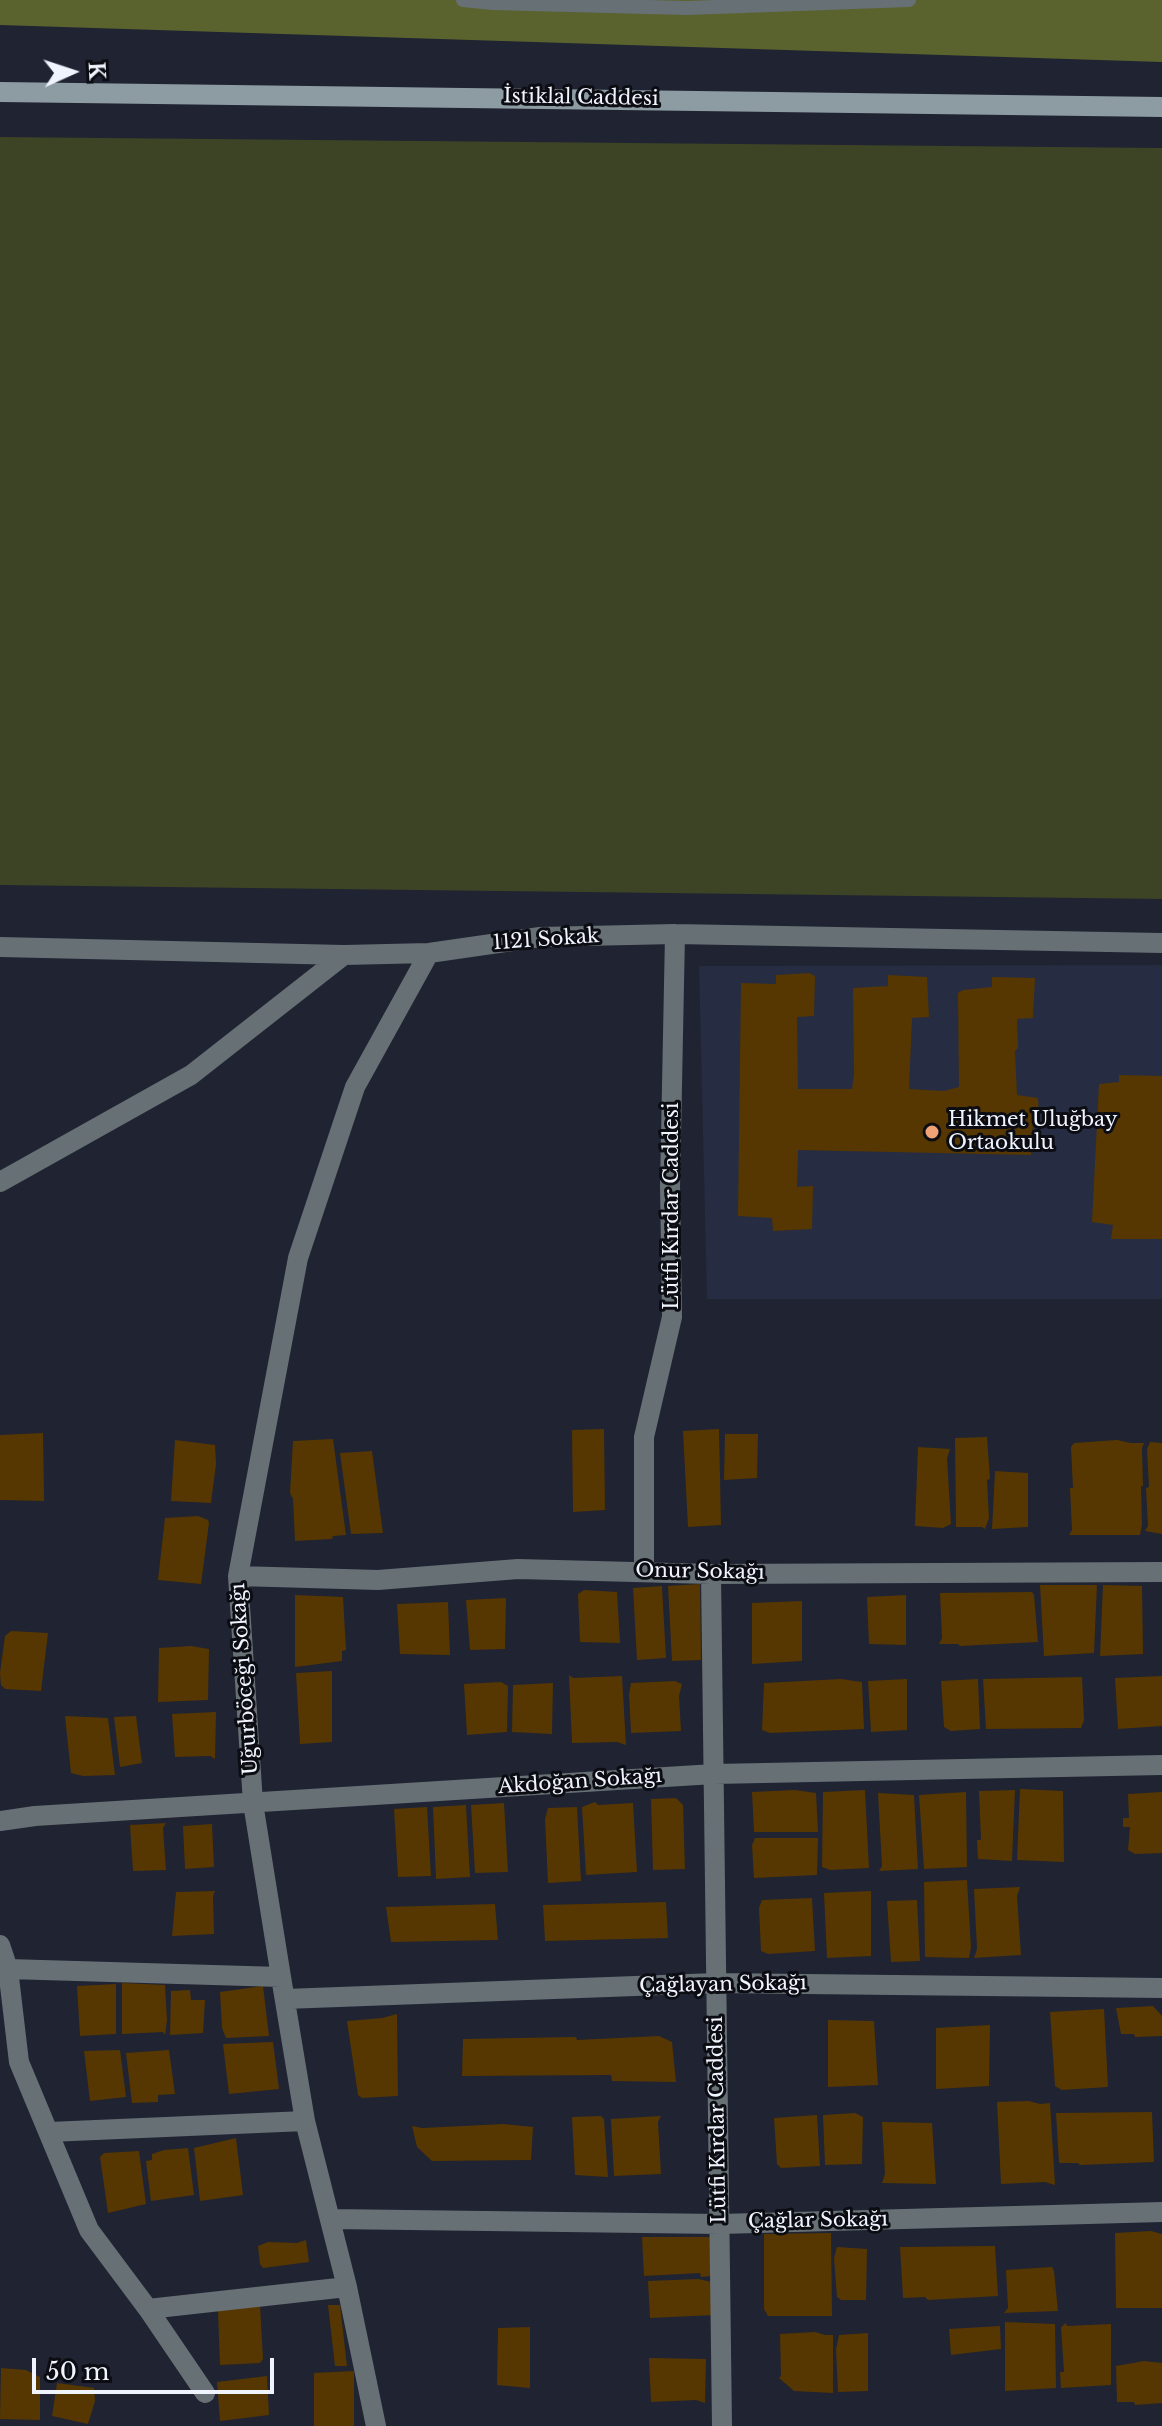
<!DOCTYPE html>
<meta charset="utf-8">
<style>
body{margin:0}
#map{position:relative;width:1162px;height:2426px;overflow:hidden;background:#1f2332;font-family:"Libre Baskerville",serif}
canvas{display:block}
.north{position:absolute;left:32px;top:32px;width:80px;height:80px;-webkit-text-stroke:6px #0b0d13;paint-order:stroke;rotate:87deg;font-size:22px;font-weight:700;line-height:32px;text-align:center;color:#f0f4fe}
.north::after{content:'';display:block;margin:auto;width:28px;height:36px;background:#f0f4fe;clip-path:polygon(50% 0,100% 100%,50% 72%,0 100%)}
.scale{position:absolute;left:32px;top:2358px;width:242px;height:36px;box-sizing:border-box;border:4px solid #f0f4fe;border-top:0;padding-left:10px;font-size:24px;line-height:28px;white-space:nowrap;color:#f0f4fe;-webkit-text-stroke:6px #0b0d13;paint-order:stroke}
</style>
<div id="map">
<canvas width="1162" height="2426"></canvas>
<div class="north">K</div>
<div class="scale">50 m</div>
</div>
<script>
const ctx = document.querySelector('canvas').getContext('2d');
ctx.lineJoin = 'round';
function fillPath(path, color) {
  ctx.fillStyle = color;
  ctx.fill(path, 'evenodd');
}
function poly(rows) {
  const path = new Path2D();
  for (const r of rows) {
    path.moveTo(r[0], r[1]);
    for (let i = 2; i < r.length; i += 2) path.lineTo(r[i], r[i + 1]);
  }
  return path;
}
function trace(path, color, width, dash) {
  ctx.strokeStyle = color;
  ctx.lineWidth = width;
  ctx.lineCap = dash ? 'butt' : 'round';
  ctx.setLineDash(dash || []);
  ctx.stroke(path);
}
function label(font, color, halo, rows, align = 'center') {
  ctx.font = font + ' "Libre Baskerville",serif';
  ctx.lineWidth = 6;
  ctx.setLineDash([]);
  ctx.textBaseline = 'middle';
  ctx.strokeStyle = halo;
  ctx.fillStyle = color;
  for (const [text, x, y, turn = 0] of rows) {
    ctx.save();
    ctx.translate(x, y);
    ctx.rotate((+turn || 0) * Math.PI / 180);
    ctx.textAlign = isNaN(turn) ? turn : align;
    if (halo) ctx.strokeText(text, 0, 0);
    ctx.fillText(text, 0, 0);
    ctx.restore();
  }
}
fillPath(poly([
 [1162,965,1162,1299,707,1299,699,966]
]), '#262c41');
fillPath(poly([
 [0,137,1162,148,1162,899,0,885]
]), '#3d4325');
fillPath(poly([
 [0,0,1162,0,1162,62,0,25]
]), '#5a632e');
fillPath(poly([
 [809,973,815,976,814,1016,797,1017,798,1089,852,1089,854,1075,853,988,888,986,888,975,927,977,929,1017,912,1018,909,1089,944,1091,959,1087,958,993,963,990,992,987,992,977,1035,978,1033,1018,1017,1019,1018,1048,1015,1051,1017,1095,1038,1098,1039,1118,1033,1125,1031,1155,798,1150,797,1187,813,1186,812,1229,773,1231,772,1218,738,1216,741,983,776,984,776,975],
 [1119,1075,1162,1076,1162,1239,1111,1239,1113,1225,1092,1222,1099,1084,1119,1082],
 [604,1429,605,1510,573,1512,572,1430],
 [719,1429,721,1525,688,1527,683,1431],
 [43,1433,44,1501,0,1500,0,1435],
 [725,1434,758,1434,757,1478,724,1480],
 [987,1437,990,1479,987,1480,989,1518,985,1529,982,1527,956,1527,955,1438],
 [333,1439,346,1535,333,1536,332,1539,295,1541,293,1499,290,1493,293,1441],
 [175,1440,215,1445,216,1464,211,1503,171,1501],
 [1117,1440,1131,1443,1144,1443,1142,1448,1143,1486,1141,1486,1142,1525,1140,1535,1069,1535,1072,1530,1070,1488,1073,1488,1071,1447,1074,1443],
 [1150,1442,1162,1443,1162,1534,1145,1531,1148,1526,1146,1488,1149,1487,1147,1449],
 [918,1447,950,1449,947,1458,951,1524,943,1528,915,1526],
 [372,1451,383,1533,351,1534,340,1453],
 [995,1471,1028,1473,1028,1527,992,1529],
 [198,1516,208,1520,209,1523,201,1584,158,1580,165,1518],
 [700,1584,701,1660,672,1661,668,1586],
 [1040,1585,1097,1585,1094,1653,1044,1656],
 [1103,1585,1142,1586,1143,1654,1100,1656],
 [662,1586,666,1658,637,1660,633,1588],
 [584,1590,617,1592,620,1643,580,1642,578,1594],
 [1032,1592,1034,1595,1038,1642,960,1646,958,1644,939,1644,942,1638,940,1593],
 [295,1595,343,1597,346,1650,342,1651,342,1661,295,1667],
 [906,1595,906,1645,869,1644,867,1597],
 [506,1598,505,1649,470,1650,466,1600],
 [802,1601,802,1661,752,1664,752,1603],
 [448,1602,450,1655,400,1654,397,1604],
 [11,1631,48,1633,41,1691,5,1689,1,1685,0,1673,5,1636],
 [191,1646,209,1649,208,1700,158,1702,159,1648],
 [332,1671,332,1742,300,1744,296,1673],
 [569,1675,573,1678,622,1676,626,1745,617,1742,572,1743],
 [1162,1676,1162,1726,1118,1729,1115,1678],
 [1082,1677,1084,1720,1081,1728,986,1729,983,1679],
 [841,1679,862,1682,864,1729,770,1733,762,1730,764,1683],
 [907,1679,907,1730,871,1732,868,1681],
 [978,1679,980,1729,951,1731,944,1727,941,1681],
 [675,1681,682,1684,679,1696,681,1731,631,1733,629,1694,631,1683],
 [501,1682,508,1686,507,1732,467,1735,464,1684],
 [553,1683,552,1734,512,1732,513,1685],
 [216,1712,215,1759,210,1756,175,1757,172,1714],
 [65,1716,108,1718,115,1775,83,1776,71,1773],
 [136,1716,142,1763,120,1767,114,1717],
 [1020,1789,1063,1791,1064,1862,1017,1860],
 [795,1790,816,1793,818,1832,754,1832,752,1792],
 [865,1790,869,1868,830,1870,822,1867,823,1792],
 [1015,1790,1012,1861,978,1859,977,1840,981,1840,979,1791],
 [966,1792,967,1867,924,1869,919,1795],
 [1162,1792,1162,1853,1135,1854,1128,1850,1130,1827,1123,1827,1123,1818,1129,1818,1128,1794],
 [878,1793,914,1795,918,1869,879,1871,882,1866],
 [676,1798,683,1805,685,1869,653,1870,651,1799],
 [595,1802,598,1805,633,1803,637,1872,586,1875,582,1807],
 [504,1803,508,1872,475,1873,471,1805],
 [466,1805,470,1877,436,1879,433,1807],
 [427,1807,431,1876,398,1877,394,1809],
 [577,1807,581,1881,548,1883,545,1819,548,1808],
 [166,1823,163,1828,166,1870,133,1871,130,1825],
 [212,1824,214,1867,185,1869,183,1826],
 [755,1838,818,1838,817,1875,754,1878,752,1845],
 [967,1880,971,1947,969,1958,925,1957,924,1882],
 [1020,1887,1017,1896,1021,1955,974,1958,977,1949,974,1889],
 [215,1891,213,1896,214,1934,172,1936,176,1892],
 [871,1891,871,1956,827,1958,824,1893],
 [812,1898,815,1951,768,1954,761,1951,759,1908,762,1900],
 [917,1900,920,1961,891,1962,887,1901],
 [666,1902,668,1938,545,1941,543,1905],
 [495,1904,498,1940,391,1942,386,1907],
 [122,1983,165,1985,167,2020,165,2035,163,2032,122,2034],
 [116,1984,116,2034,80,2036,77,1986],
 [263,1986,269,2036,226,2038,222,2028,220,1992],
 [190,1990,191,2000,205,2000,203,2033,170,2035,171,1991],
 [1153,2006,1162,2016,1162,2036,1135,2037,1134,2034,1121,2034,1116,2008],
 [1104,2009,1108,2087,1062,2090,1055,2086,1050,2012],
 [397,2014,398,2096,362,2098,358,2095,347,2021,382,2018],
 [828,2020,874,2021,878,2085,828,2087],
 [990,2025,989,2086,936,2089,936,2028],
 [659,2036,672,2042,676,2082,612,2081,611,2075,462,2076,463,2039,576,2037,577,2040],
 [273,2042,279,2089,229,2094,223,2044],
 [120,2050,126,2097,90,2101,84,2051],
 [169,2050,175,2094,158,2095,158,2102,132,2103,126,2053],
 [1029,2101,1040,2104,1050,2103,1055,2185,1045,2182,1001,2184,997,2102],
 [1152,2112,1154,2162,1080,2165,1078,2163,1059,2163,1056,2113],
 [855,2113,863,2117,862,2164,825,2165,823,2115],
 [817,2115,820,2166,781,2168,777,2164,774,2118],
 [601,2116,604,2119,608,2177,575,2175,572,2117],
 [661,2116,658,2122,661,2174,614,2176,611,2119],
 [882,2122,932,2123,936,2184,882,2183,885,2174],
 [504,2124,533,2127,531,2160,432,2161,417,2147,412,2126,422,2128],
 [236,2138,243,2195,200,2201,194,2148],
 [188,2148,194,2195,151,2201,146,2161,152,2160,152,2154,164,2150],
 [139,2151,146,2204,108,2213,100,2157,104,2153],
 [1151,2231,1162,2234,1162,2308,1116,2308,1115,2233],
 [831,2233,832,2316,768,2316,764,2309,764,2234],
 [642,2237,710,2237,712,2276,701,2277,700,2273,644,2276],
 [306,2240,309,2262,263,2268,260,2264,258,2246,268,2242,297,2243],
 [995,2246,998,2296,928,2300,925,2297,903,2298,900,2247],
 [837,2247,867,2249,866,2300,841,2300,837,2297,834,2258],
 [1052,2267,1054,2271,1058,2311,1004,2313,1008,2308,1006,2270],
 [698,2279,712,2282,714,2315,650,2318,648,2281],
 [260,2305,263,2359,260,2363,220,2365,218,2311],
 [328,2305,340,2305,347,2366,335,2366],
 [1005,2322,1055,2324,1056,2388,1005,2391],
 [1066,2323,1067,2326,1111,2324,1111,2385,1061,2388,1060,2372,1064,2372,1061,2327],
 [1000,2326,1001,2349,951,2355,949,2329],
 [530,2327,530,2388,497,2385,498,2328],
 [815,2332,825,2335,833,2335,833,2393,794,2391,779,2378,781,2376,780,2334],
 [868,2333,868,2391,838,2392,836,2349,839,2335],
 [649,2358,706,2359,705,2403,696,2400,651,2402],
 [1144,2361,1162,2363,1162,2403,1135,2405,1134,2402,1117,2402,1116,2366],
 [1,2368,26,2370,40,2377,40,2420,0,2419],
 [354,2371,354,2426,314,2426,314,2373],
 [267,2376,269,2415,220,2421,217,2382],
 [57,2383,94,2388,95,2401,88,2424,52,2416]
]), '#563701');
trace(poly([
 [463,0,493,3,687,8,909,0]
]), '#677074', 14);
trace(poly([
 [0,947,344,955],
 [0,1182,191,1075,344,955,429,953,540,937,675,934,1162,943],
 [644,1571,644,1437,672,1317,670,1186,675,934],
 [711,1574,722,2426],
 [238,1576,378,1580,518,1569,711,1574,1162,1572],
 [0,1821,35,1816,714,1774,1162,1765],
 [0,1945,8,1969,19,2062,89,2230,148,2309,347,2287],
 [8,1969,281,1977],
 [285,1999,716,1983,1162,1988],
 [49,2132,305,2121],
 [330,2219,720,2224,1162,2212],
 [148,2309,205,2393],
 [376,2426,347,2287,305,2121,281,1977,253,1803,238,1576,298,1258,355,1087,429,953]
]), '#677074', 20);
trace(poly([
 [0,92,1162,107]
]), '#8d9ba2', 20);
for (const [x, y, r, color] of [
 [932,1132,8,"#efa377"]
]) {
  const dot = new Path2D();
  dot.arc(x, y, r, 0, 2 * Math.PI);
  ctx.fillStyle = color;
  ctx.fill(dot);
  trace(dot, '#0b0d13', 3);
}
label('20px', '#f0f4fe', '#0b0d13', [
 ["İstiklal Caddesi",581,98,1],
 ["1121 Sokak",546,940,-4],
 ["Lütfi Kırdar Caddesi",672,1206,-90],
 ["Onur Sokağı",700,1572,1],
 ["Uğurböceği Sokağı",245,1679,-94],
 ["Akdoğan Sokağı",580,1782,-4],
 ["Çağlayan Sokağı",723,1985,-1],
 ["Lütfi Kırdar Caddesi",718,2120,-91],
 ["Çağlar Sokağı",818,2221,-1]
]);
label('20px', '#f0f4fe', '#0b0d13', [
 ["Hikmet Uluğbay",948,1120],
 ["Ortaokulu",948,1143]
], 'left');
</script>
